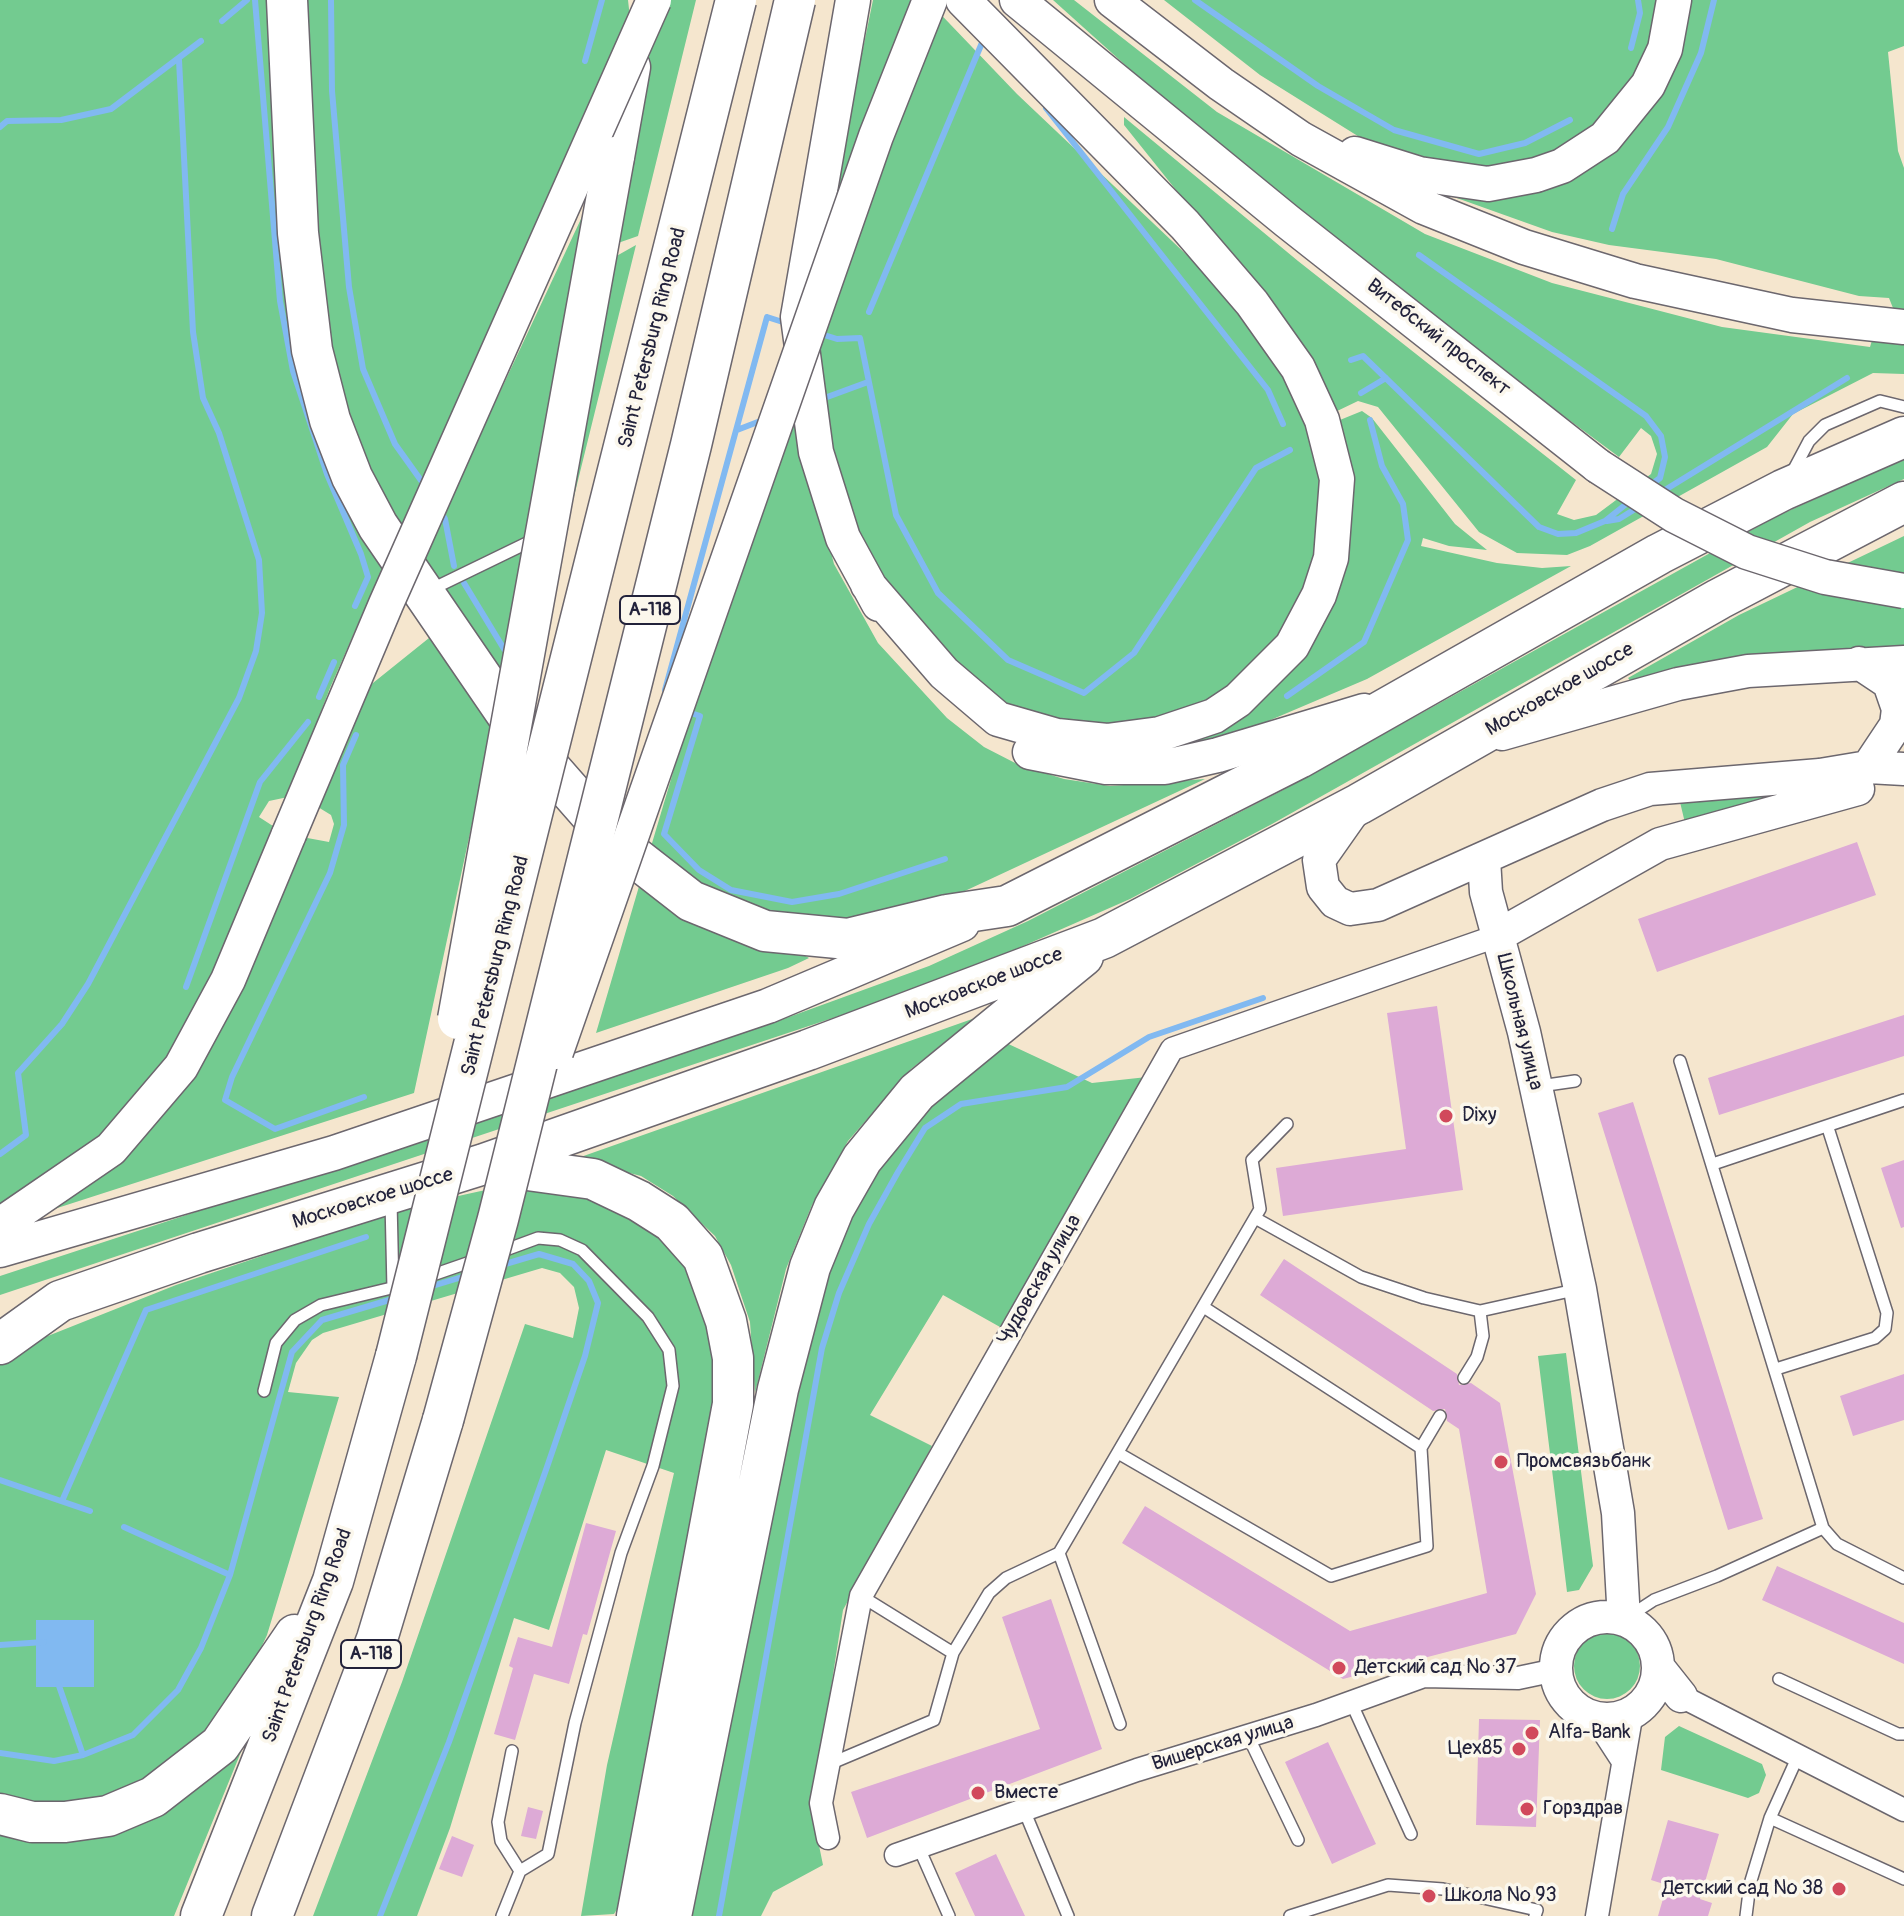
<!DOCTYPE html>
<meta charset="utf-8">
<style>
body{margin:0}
canvas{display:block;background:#f5e6ce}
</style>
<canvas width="1904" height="1916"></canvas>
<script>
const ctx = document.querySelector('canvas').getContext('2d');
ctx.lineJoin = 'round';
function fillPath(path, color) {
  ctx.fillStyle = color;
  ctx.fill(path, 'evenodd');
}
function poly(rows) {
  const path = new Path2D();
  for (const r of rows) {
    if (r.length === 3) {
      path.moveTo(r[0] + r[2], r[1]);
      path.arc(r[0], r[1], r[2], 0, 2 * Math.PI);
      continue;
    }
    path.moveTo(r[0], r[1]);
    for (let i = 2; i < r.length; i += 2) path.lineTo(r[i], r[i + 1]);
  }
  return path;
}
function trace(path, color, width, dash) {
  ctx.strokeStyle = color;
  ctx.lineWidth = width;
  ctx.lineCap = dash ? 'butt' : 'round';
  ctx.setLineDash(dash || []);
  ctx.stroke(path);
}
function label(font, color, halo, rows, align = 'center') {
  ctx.font = font + ' Pangolin,sans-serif';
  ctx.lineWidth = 7;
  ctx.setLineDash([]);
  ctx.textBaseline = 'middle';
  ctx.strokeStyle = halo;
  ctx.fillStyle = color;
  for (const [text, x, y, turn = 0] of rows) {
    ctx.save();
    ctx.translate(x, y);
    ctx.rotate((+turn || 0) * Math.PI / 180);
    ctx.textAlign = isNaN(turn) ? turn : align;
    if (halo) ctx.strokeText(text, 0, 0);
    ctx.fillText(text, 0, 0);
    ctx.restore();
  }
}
fillPath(poly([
 [0,0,269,0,274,127,383,567,330,688,288,797,269,801,259,817,276,828,202,996,174,1047,131,1109,91,1148,0,1209],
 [295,0,628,0,631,27,397,537,335,403],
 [668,0,696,0,638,236,618,243,637,72],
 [873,0,927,0,1017,94,1230,296,1282,365,1313,432,1325,486,1321,543,1308,589,1285,633,1234,686,1191,712,1103,730,1051,720,1007,703,940,649,891,593,856,532,814,404,814,288],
 [1053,0,1074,0,1217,112,1425,234,1552,283,1722,327,1870,347,1873,337,1904,339,1904,374,1873,373,1793,414,1767,447,1590,546,1567,555,1517,553,1479,532,1378,407,1358,401,1333,413,1309,356,1274,303,1196,215,1124,125,1124,117,1298,261,1576,480,1557,514,1574,520,1596,515,1651,474,1657,454,1651,436,1641,428,1619,457,1421,310,1163,99],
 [1164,0,1658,0,1656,22,1639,73,1609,111,1578,137,1542,159,1456,170,1385,153,1260,75],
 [1682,0,1904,0,1904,46,1888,52,1898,151,1904,168,1904,309,1893,308,1889,298,1859,296,1716,259,1609,245,1552,232,1454,197,1588,161],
 [602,174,503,687,419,565],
 [636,245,548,602,604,263],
 [794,410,834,564,878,643,947,718,984,747,1019,765,1064,779,1110,786,1205,779,922,911,814,929,774,922,647,860,694,702],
 [1362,411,1372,418,1455,524,1487,550,1449,546,1423,538,1421,546,1497,563,1542,568,1571,566,1367,679,1240,733,1182,747,1180,741,1300,651,1335,422],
 [1904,459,1904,479,1810,522,1272,824,1130,899,1005,954,848,1013,0,1295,0,1276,767,1025,929,966,1028,921,1283,790,1775,517],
 [1904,536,1904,647,1633,684,1628,678,1739,615],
 [434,634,495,717,414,1093,48,1211,110,1166,302,837,329,842,334,824,331,815,313,804,363,691],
 [1765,791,1766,798,1685,823,1680,802],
 [640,883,802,954,809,958,788,968,596,1033],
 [975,1018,911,1069,848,1141,812,1205,786,1269,755,1393,750,1322,731,1265,715,1236,673,1196,641,1176,575,1159],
 [1002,1041,1092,1083,1147,1077,1000,1327,943,1295,870,1415,932,1446,843,1610,812,1811,823,1865,773,1892,761,1916,687,1916,816,1295,875,1167,922,1109],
 [576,1188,646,1216,692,1265,722,1376,623,1900,614,1914,581,1916,607,1765,674,1473,606,1450,549,1630,514,1618,450,1828,417,1916,313,1916,402,1682,525,1324,573,1338,579,1308,574,1287,560,1273,542,1268,323,1333,312,1340,296,1363,288,1392,339,1397,267,1635,247,1678,215,1726,175,1764,95,1805,0,1801,0,1355,176,1285,404,1208,490,1189],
 [1566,1353,1593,1566,1579,1590,1567,1592,1538,1356],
 [1607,1666,33],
 [1679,1726,1762,1764,1766,1775,1759,1793,1748,1798,1661,1770,1665,1737],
 [243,1747,174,1916,0,1916,0,1825,22,1827]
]), '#73cb90');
fillPath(poly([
 [36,1620,94,1620,94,1687,36,1687]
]), '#81b9f1');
trace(poly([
 [255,0,280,301,293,371,327,474,361,554,368,577,355,606],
 [331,0,332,91,349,287,363,369,395,444,425,486],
 [1195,0,1318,86,1394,130,1479,154,1525,143,1570,120],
 [222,21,247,0],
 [1631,48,1640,13,1638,0],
 [585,61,602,0],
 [1046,108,1268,390,1283,424],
 [0,127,7,121,61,120,111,109,201,41],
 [1612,229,1623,194,1668,127,1701,53,1714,0],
 [1419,255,1646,416,1661,436,1665,457,1660,478,1648,487],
 [869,312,984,38],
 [818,333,837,339,860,338,896,515,938,593,1008,660,1084,693,1134,653,1256,468,1290,450],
 [1351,360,1363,356,1539,527,1558,534,1576,533,1605,521,1630,501],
 [1361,393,1386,378],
 [819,400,868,382],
 [737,430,763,420],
 [1660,493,1847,378],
 [440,510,445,519,454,566],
 [1607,521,1619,519,1640,506],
 [464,583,504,649],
 [665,690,767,317,789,324],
 [1287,696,1364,642,1408,540,1403,504,1382,466,1370,420],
 [319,697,334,662],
 [685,711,700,716,664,834,699,870,731,890,792,902,839,894,945,859],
 [356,735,343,765,344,825,330,873,232,1077,225,1100,275,1129,364,1097],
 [186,987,260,782,308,722],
 [0,1154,26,1135,18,1073,62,1024,88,984,239,698,256,651,262,613,259,560,219,433,203,398,193,332,179,60],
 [429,1287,469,1275],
 [0,1480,90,1511],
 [62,1501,146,1310,366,1237],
 [124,1527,230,1575],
 [0,1645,44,1642],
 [58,1683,83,1755],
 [0,1753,54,1761,83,1755,133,1735,178,1690,201,1648,230,1575,292,1352,322,1320,396,1298],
 [380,1916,449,1742,547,1467,585,1356,598,1303,589,1281,573,1264,539,1254,502,1265],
 [719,1916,822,1348,839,1293,869,1224,898,1172,925,1128,961,1104,1067,1087,1149,1037,1263,998]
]), '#81b9f1', 6);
fillPath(poly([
 [1857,842,1876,895,1657,972,1638,919],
 [1437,1006,1463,1190,1283,1216,1276,1168,1406,1149,1387,1013],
 [1904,1015,1904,1056,1719,1115,1708,1078],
 [1633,1102,1763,1519,1728,1530,1598,1113],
 [1904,1160,1904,1227,1901,1228,1881,1168],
 [1284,1259,1457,1374,1459,1385,1471,1383,1500,1403,1536,1594,1516,1634,1343,1679,1122,1543,1145,1506,1350,1631,1487,1593,1459,1429,1447,1421,1445,1409,1433,1411,1260,1295],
 [1904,1374,1904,1420,1853,1436,1840,1396],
 [586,1523,616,1531,587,1635,583,1634,569,1684,534,1674,515,1740,494,1734,513,1668,509,1666,518,1637,552,1647],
 [1777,1566,1904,1623,1904,1664,1762,1600],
 [1051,1599,1102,1749,867,1838,851,1792,1040,1729,1002,1617],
 [1479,1719,1540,1720,1536,1827,1476,1825],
 [1328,1742,1376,1844,1332,1864,1285,1762],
 [528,1807,543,1811,536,1839,521,1836],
 [1668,1820,1719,1834,1700,1899,1712,1903,1708,1916,1658,1916,1667,1885,1651,1880],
 [452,1836,474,1845,462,1877,439,1869],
 [996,1854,1025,1916,975,1916,955,1873]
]), '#ddaad6');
const lane = poly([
 [1792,473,1809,441,1825,425,1880,401,1904,407],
 [428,591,531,541],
 [1680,1061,1823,1528,1837,1544,1904,1578],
 [1540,1086,1575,1081],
 [1713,1164,1904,1100],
 [391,1201,393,1289],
 [1255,1218,1361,1277,1424,1298,1480,1311,1579,1289],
 [500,1252,538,1238,560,1240,582,1250,648,1317,669,1350,673,1386,653,1466,621,1553,575,1723,548,1854,520,1871,502,1916],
 [424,1278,476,1260],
 [1776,1369,1875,1338,1885,1329,1887,1313,1828,1128],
 [1464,1378,1477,1357,1483,1336,1480,1311],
 [264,1391,276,1343,295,1320,321,1305,404,1285],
 [1421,1448,1440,1416],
 [1118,1453,1331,1576,1427,1546,1421,1448,1205,1308],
 [1059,1553,1120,1724],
 [861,1596,953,1653],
 [1628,1617,1654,1600,1717,1576,1823,1528],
 [1779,1679,1898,1734,1904,1734],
 [1350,1700,1411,1834],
 [1248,1736,1298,1840],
 [512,1751,498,1822,501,1841,520,1871],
 [1798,1756,1770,1818,1904,1879],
 [827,1765,934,1720,953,1653,989,1593,1006,1578,1059,1553,1260,1209,1252,1160,1287,1124],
 [1024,1810,1068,1916],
 [919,1848,949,1916],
 [1290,1916,1388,1885,1443,1889,1537,1910,1535,1916],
 [1746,1916,1750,1884,1770,1818]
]);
const street = poly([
 [1681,1696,1904,1810],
 [1594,1717,1622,1760],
 [828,1838,821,1803,861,1596,1172,1049,1497,936],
 [896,1855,1137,1770,1316,1715,1424,1676,1518,1678,1556,1670],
 [1597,1916,1632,1712]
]);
const secondary = poly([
 [1859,663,1889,683,1898,709,1896,725,1868,767],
 [1502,734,1678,684,1748,671,1904,662],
 [1357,806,1319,860,1323,887,1335,902,1350,909,1378,905,1602,805,1650,789,1820,775,1868,767,1904,769],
 [1484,859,1486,892,1524,1032,1580,1289,1618,1513,1624,1620],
 [1497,936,1660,844,1858,789],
 [1607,1668,51],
 [1658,1667,1681,1696]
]);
const primary = poly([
 [853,0,798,317,816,452,843,538,879,604],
 [1017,0,1287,221,1598,466],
 [1112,0,1221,84,1301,139,1424,207,1524,247,1635,281,1792,315,1904,327],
 [1355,154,1419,174,1488,184,1536,175,1562,166,1605,138,1648,85,1665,49,1674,0],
 [868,585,944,673,998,719,1057,736,1107,741,1160,734,1214,716,1238,700,1292,646,1319,595,1331,558,1337,479,1322,420,1298,368,1252,303,1185,225,963,0],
 [1030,752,1106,767,1165,767,1218,755,1364,711],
 [0,1225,111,1149,181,1067,228,980,289,834],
 [0,1250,334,1153,768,1006,962,924]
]);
const highway = poly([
 [287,0,298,233,312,350,330,420,352,477,378,526,521,735,614,841,691,901,765,931,848,939,947,915,1007,906,1299,758,1659,554,1783,490,1904,437],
 [614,157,630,67],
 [491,1165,593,1179,639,1201,672,1222,703,1257,726,1321,733,1358,733,1404,637,1916],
 [0,1344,60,1301,199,1253,484,1164,808,1050,1104,938,1359,804,1719,599,1904,502],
 [0,1814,32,1822,65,1822,108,1816,153,1797,220,1745,295,1635],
 [201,1916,333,1581,396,1356],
 [272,1916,377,1639,443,1420],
 [671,1916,778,1389,810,1267,834,1208,862,1159,917,1092,1083,956]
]);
trace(lane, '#6c676e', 14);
trace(street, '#6c676e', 25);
trace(secondary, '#6c676e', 35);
trace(primary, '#6c676e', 37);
trace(highway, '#6c676e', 43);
trace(lane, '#fff', 11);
trace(street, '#fff', 22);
trace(secondary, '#fff', 32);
trace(primary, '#fff', 34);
trace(highway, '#fff', 40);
const primaryBridge = poly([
 [1598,466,1674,515,1747,552,1825,577,1904,591],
 [289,834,386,604,654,0],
 [556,1052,876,136,930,0]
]);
const highwayBridge = poly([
 [458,1019,614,157],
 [396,1356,736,0],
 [443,1420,498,1219,691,445,795,0]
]);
trace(primaryBridge, '#6c676e', 37, []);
trace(highwayBridge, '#6c676e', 43, []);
trace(primaryBridge, '#fff', 34);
trace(highwayBridge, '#fff', 40);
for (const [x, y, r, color] of [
 [1446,1116,8,"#d1495b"],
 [1501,1462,8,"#d1495b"],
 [1339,1668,8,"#d1495b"],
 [1532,1733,8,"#d1495b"],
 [1519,1749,8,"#d1495b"],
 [978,1793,8,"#d1495b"],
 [1527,1809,8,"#d1495b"],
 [1839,1889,8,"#d1495b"],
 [1429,1896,8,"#d1495b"]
]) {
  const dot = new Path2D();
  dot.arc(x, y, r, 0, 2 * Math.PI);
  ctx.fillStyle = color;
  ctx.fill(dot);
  trace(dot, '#fbf7ec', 3);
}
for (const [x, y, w] of [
 [650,610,60],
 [371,1654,60]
]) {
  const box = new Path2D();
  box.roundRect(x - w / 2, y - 14, w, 28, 6);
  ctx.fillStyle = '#fbf7ec';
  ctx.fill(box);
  trace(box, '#22223b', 2);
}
label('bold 18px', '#22223b', null, [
 ["А-118",650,610],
 ["А-118",371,1654]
]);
label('20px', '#22223b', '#fbf7ec', [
 ["Saint Petersburg Ring Road",653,338,-76],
 ["Витебский проспект",1438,338,38],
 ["Московское шоссе",1560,690,-30],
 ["Saint Petersburg Ring Road",496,966,-76],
 ["Московское шоссе",984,984,-21],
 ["Школьная улица",1519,1022,76],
 ["Московское шоссе",373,1199,-17],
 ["Чудовская улица",1040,1280,-60],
 ["Saint Petersburg Ring Road",308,1636,-70],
 ["Вишерская улица",1223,1744,-17]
]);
label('20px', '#22223b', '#fbf7ec', [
 ["Dixy",1462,1116],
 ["Промсвязьбанк",1517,1462],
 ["Детский сад № 37",1355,1668],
 ["Alfa-Bank",1548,1733],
 ["Цех85",1503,1749,"right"],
 ["Вместе",994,1793],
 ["Горздрав",1543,1809],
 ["Детский сад № 38",1823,1889,"right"],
 ["Школа № 93",1445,1896]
], 'left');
</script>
